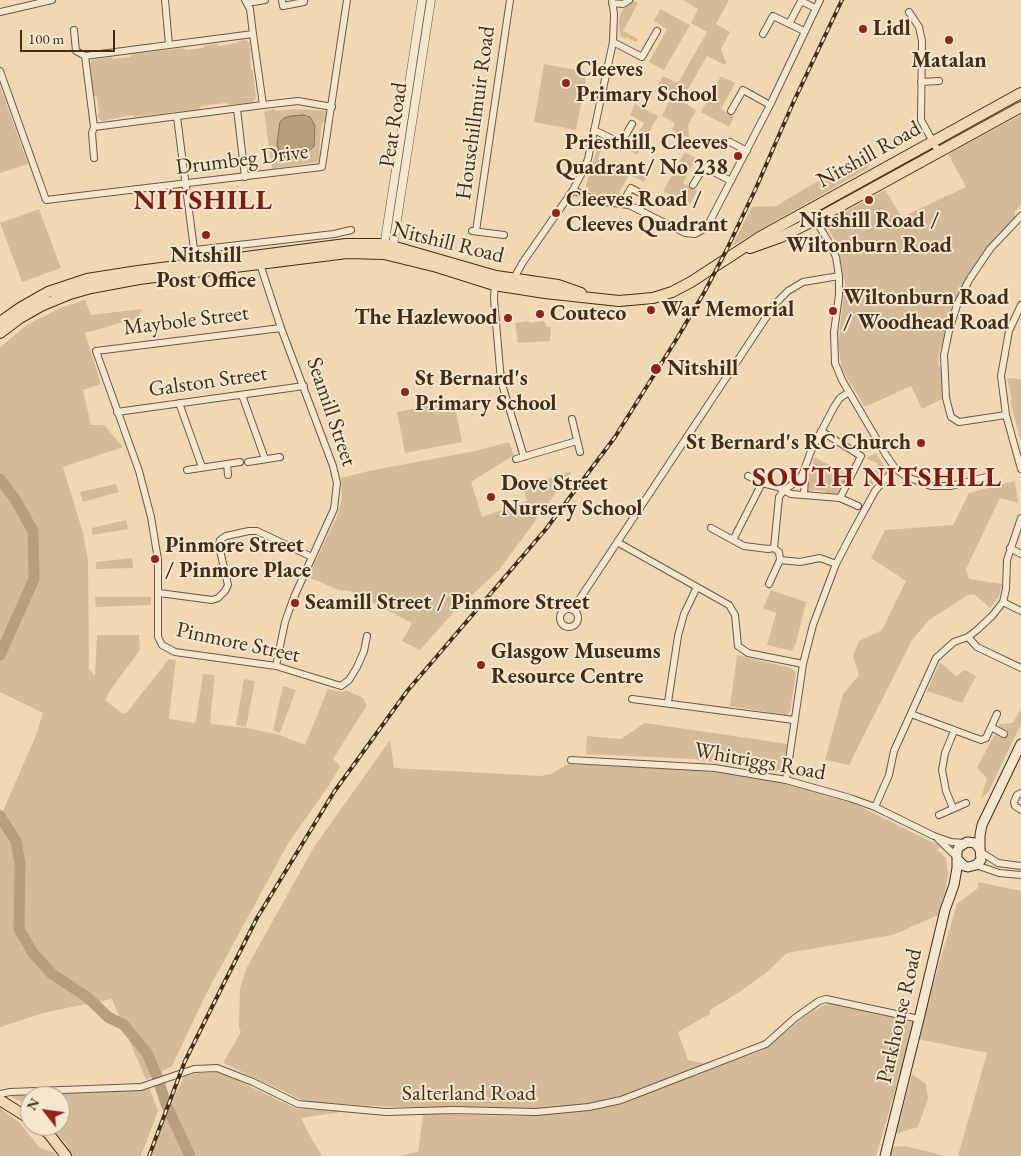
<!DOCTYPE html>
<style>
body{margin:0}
#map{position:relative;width:1021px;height:1156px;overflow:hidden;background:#f1d8b5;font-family:"EB Garamond",serif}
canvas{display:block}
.north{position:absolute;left:20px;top:1086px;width:50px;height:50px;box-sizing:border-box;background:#f6e6cf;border:1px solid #ae9c85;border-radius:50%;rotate:300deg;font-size:14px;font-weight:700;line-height:20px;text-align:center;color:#432d15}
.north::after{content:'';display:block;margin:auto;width:18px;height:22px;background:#8f2418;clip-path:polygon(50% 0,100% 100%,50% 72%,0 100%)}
.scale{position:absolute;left:20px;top:30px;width:95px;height:22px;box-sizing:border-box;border:2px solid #432d15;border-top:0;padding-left:6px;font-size:15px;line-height:18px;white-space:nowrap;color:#432d15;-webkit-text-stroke:4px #f6e6cf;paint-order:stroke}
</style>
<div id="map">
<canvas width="1021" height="1156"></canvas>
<div class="north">N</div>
<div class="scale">100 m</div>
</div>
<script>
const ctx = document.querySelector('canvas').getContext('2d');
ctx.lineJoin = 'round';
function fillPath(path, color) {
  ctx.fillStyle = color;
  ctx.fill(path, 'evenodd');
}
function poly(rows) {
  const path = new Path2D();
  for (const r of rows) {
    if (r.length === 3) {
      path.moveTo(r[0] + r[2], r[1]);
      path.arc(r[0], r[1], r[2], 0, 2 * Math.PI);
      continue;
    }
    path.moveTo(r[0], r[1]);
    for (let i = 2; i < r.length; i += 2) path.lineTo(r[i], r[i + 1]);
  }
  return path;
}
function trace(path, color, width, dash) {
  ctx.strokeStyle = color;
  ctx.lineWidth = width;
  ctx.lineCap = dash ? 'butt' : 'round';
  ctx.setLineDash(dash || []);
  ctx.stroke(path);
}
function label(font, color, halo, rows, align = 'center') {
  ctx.font = font + ' "EB Garamond",serif';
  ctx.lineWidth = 4;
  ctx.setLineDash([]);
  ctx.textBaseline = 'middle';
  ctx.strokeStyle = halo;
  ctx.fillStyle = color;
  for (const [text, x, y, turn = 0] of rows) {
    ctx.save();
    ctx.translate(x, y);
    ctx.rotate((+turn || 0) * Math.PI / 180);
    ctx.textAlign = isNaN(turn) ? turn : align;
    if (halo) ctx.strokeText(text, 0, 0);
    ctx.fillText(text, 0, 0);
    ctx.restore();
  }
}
fillPath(poly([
 [633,0,638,3,623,31,638,39,636,42,626,37,625,39,620,36,619,20,622,10],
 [683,0,729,0,716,24,730,32,721,49,726,62,725,65,707,56,686,93,683,92,680,100,696,110,688,125,689,138,672,130,675,123,662,116,670,99,655,91,663,76,678,83,707,32,691,23,698,9],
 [660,9,690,25,664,70,649,62,667,29,654,21],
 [246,40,250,43,251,69,253,71,256,98,252,103,228,105,226,103,202,106,199,109,135,117,132,115,102,121,98,118,97,116,99,113,97,97,93,95,90,65,92,60,111,57,113,59,130,57,133,54,183,48,186,50,203,48,205,45,217,44,219,46,237,43,239,41],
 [544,64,587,72,576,130,534,122],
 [721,76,735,83,721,109,734,117,729,127,701,112],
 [0,86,28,164,0,173],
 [635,104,658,116,637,155,629,150,644,123,630,115],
 [273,109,276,111,295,109,326,111,325,122,322,124,319,150,320,153,318,162,272,169,264,112],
 [1021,115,1021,205,1015,211,1015,218,984,253,968,277,944,344,940,348,938,365,942,370,942,399,922,409,911,386,865,407,842,370,838,344,845,284,838,246,827,227,829,220,885,190,902,217,966,187,948,154],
 [602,141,605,142,598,158,628,173,634,163,650,171,644,182,629,175,619,193,624,195,622,198,617,199,598,197,589,191,589,189,586,186,599,142],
 [685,152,696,158,683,183,697,191,689,206,663,191],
 [865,153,870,159,868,168,732,246,752,207,776,206],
 [39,209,61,268,22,282,0,223],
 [85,300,91,315,142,309,138,318,85,333,101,384,83,390,91,425,104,425,123,447,63,467,83,533,88,560,89,669,95,676,97,635,139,635,140,650,111,689,105,700,123,714,127,712,169,659,176,660,169,717,170,719,194,723,196,721,203,674,215,675,210,722,211,724,248,728,280,735,305,745,328,689,342,692,346,690,363,698,366,704,365,708,333,759,340,766,330,784,289,842,206,994,172,1066,146,1080,112,999,47,1012,0,1027,0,809,3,811,36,735,43,713,0,692,0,347,27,325,60,308],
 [529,321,529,323,544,321,547,327,551,327,550,341,518,343,515,323],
 [1007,378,1021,379,1021,442,1010,401,1012,399],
 [454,400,462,442,405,453,397,412],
 [509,442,514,455,471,482,482,517,527,501,523,487,572,471,499,570,454,612,420,650,402,641,412,623,350,591,339,590,308,577,337,516,342,499,341,478,369,471,475,451],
 [876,453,883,464,884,469,871,487,867,485,878,464,866,458],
 [814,457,848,475,838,495,827,494,824,491,814,490,811,492,806,492,807,474,810,472],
 [1015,481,1018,503,1000,498,966,569,969,579,1002,584,999,596,990,608,974,594,968,595,929,620,912,640,849,765,825,760,843,694,859,675,853,656,859,641,882,630,906,581,871,558,885,530,953,525,969,493],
 [116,484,119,492,83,502,80,492],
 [126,520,128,529,92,535,92,528],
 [132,558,133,568,96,569,96,562],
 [771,590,806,602,796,643,792,651,767,645,776,613,763,608],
 [95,597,151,597,151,605,96,607],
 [737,655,791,668,796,673,790,712,786,715,730,706],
 [940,662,956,676,965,670,976,676,962,703,927,691],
 [244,679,255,681,246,727,236,725],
 [283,686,296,690,280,733,273,730],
 [1021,708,1021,724,989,791,981,799,987,778,977,768,1000,724,1013,723],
 [645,723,788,744,782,769,776,772,693,759,586,754,587,736,621,739],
 [390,740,394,768,540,776,551,774,568,764,668,767,755,776,825,794,853,803,940,846,937,850,946,858,948,874,946,888,938,915,893,935,787,953,766,973,741,991,710,1010,710,1014,678,1032,688,1060,706,1064,627,1095,591,1105,530,1109,470,1107,395,1107,306,1102,223,1063,241,1032,239,1027,240,988,247,967,314,847],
 [978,882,1021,891,1021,1156,958,1156,987,1053,917,1039,957,904,978,888],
 [833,1002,915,1023,876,1156,398,1156,418,1152,423,1114,521,1116,618,1103,764,1050,804,1017,822,1006],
 [220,1072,297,1109,347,1111,301,1118,309,1134,322,1156,196,1156,170,1105,184,1077,198,1073],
 [912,1074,926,1084,928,1098,918,1127,896,1134],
 [149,1087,158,1111,141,1156,73,1156,66,1144,51,1126,60,1126,60,1096,30,1096,30,1107,11,1096,113,1091],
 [0,1108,19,1122,40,1148,54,1153,56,1156,0,1156],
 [166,1115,187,1156,151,1156],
 [905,1146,946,1156,890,1156,892,1147]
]), '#d3bb9a');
const water = poly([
 [304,115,310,117,315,126,314,146,303,158,284,157,279,152,277,144,280,122,284,118,291,116,304,115]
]);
fillPath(water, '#b69e7f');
trace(water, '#887155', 1);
trace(poly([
 [0,479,15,499,33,531,34,579,0,655],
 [0,816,16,841,20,864,19,929,33,953,52,974,87,997,108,1017,124,1025,147,1053,157,1076,166,1104,190,1156]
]), '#b69e7f', 11);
const minor = poly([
 [165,0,169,45,85,56,94,127,263,105,253,34,169,45],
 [245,0,250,9,253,34],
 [282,0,283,6,304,2,304,0],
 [247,3,265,0],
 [612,3,623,4,629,0],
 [0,12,52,0],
 [909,12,919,27,922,41,921,120,938,151],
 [789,24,801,1,815,8],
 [74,30,76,51,85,56],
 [763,34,773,16,804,31],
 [613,42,642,57,657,31],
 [0,71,46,200,322,167,347,0],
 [921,82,939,81],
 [263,105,298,101,332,107],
 [237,109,245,177],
 [731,111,743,90,770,105],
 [177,117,196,265],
 [94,127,92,133,94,158],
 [594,130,621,143,632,124],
 [730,142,747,151],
 [693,185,704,167,731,181],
 [573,190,597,201,629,205,685,233,695,234,704,229,709,223,770,105,820,0],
 [622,204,631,188,647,197,640,209],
 [809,209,831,246,836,257,839,276,839,295,834,332,835,363,842,380,886,455,895,468,907,477,931,486,951,486,986,477],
 [472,231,504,235],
 [476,231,510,0],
 [195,250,334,234,351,230],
 [259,261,281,328,333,466,337,483,334,509,294,597,285,622,276,666],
 [513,280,523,262,573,190,583,171,588,159,613,42,614,14,612,0],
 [495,282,494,299,501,381,524,457],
 [1021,305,1009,331,1001,376,1006,415,1021,469],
 [281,328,96,351,139,471,151,517,158,560,158,637,162,645,175,652,276,666,341,686,349,680,357,667,364,651,367,636],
 [242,395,265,459],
 [179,403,202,467],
 [117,412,304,386],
 [1006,415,959,422,951,417,946,398,944,355,949,331,957,305,969,280,990,249,1021,216],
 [572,419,580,452],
 [821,431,861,456,840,498],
 [516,459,577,441],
 [248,462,280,457],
 [227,464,228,475],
 [187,470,240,462],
 [803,473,805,477,804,495],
 [748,476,762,483],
 [711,528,733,540],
 [617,542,729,605,735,615,738,646,748,653,803,664],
 [774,548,779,497,784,490,799,480,803,473,811,451,834,407,840,398,849,392],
 [1010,548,1021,554],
 [836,564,820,558,800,562,780,560,779,552,774,548,768,549,744,546,733,540,762,483,778,487,791,494,840,498,858,506],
 [769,584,780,560],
 [159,593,212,600,218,598,225,591,228,585,219,546,220,540,226,536,249,531,257,531,312,557],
 [1003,602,1021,611],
 [569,618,9],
 [573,609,775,304,788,291,803,282,839,276],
 [968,637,977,647,1021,668],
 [632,699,794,720],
 [668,702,678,636,684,614,697,587],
 [911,714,981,740,986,738,997,714],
 [991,727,1004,734],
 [571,760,715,768,786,780,850,798,875,807,934,836,951,842,964,843],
 [786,780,803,664,813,625,836,564,851,535,875,491,895,468],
 [1021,793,1017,795,1014,802,1015,806,1021,810],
 [875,807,889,775,894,751,936,658,954,642,968,637,977,630,992,616,1003,602,1006,589,1007,560,1021,518],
 [953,808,946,791,942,770,945,753,954,731],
 [939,815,966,803],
 [938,839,957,857],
 [981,852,998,863,1021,866],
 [976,865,999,873,1021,875],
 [0,1094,10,1092,141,1087,194,1069,217,1068,253,1082,298,1104,386,1112,452,1110,536,1112,589,1107,621,1100,766,1044,795,1018,819,1001,826,999,919,1019]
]);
const tertiary = poly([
 [384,247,422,0],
 [392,252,431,0]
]);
const secondary = poly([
 [980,849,980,835,982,825,1021,744],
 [885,1156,919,1019,945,910,954,885,957,868,957,851,959,847,967,842,975,843,980,849,981,860,976,865,968,867,964,866,958,860]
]);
const primary = poly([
 [750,248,781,237,815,220,1021,107],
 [0,322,20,308,48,292,87,279,138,271,346,244,385,244,496,276,558,285,581,293],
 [0,333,20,318,41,306,70,294,91,288,139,279,347,253,384,254,437,267,494,285,545,293,619,301,653,298,672,292,691,282,760,237,1021,93],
 [0,1100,30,1119],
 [40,1126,49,1134,66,1156]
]);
trace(minor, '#6e583d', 8);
trace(tertiary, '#6e583d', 9);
trace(secondary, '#432d15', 11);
trace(primary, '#432d15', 12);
trace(minor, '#f6e6cf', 6);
trace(tertiary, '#f6e6cf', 8);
trace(secondary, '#f6e6cf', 9);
trace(primary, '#f1d8b5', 10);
const rail = poly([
 [149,1156,185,1061,217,997,257,918,334,792,408,690,546,529,615,437,676,340,705,291,726,251,756,188,793,103,842,0]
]);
trace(rail, '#432d15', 4);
trace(rail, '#f6e6cf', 2, [5.5]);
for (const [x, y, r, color] of [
 [863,29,5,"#8f2418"],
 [949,40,5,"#8f2418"],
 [566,83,5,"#8f2418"],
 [738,156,5,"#8f2418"],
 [869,200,5,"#8f2418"],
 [556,213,5,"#8f2418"],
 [206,235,5,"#8f2418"],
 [651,310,5,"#8f2418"],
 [833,311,5,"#8f2418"],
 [540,314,5,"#8f2418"],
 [508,318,5,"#8f2418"],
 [656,369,6,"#8f2418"],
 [405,392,5,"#8f2418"],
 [921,443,5,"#8f2418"],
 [491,497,5,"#8f2418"],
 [155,559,5,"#8f2418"],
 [295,603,5,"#8f2418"],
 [481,665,5,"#8f2418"]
]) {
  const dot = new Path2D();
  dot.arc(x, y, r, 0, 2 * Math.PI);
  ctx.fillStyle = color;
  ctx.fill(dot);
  trace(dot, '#f6e6cf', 2);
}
label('bold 22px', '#432d15', '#f6e6cf', [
 ["Lidl",873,29],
 ["Matalan",949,61,"center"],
 ["Cleeves",576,70],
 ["Primary School",576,95],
 ["Priesthill, Cleeves",728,143,"right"],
 ["Quadrant/ No 238",728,168,"right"],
 ["Cleeves Road /",566,200],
 ["Cleeves Quadrant",566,225],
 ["Nitshill Road /",869,221,"center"],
 ["Wiltonburn Road",869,246,"center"],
 ["Nitshill",206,256,"center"],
 ["Post Office",206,281,"center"],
 ["Wiltonburn Road",843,298],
 ["/ Woodhead Road",843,323],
 ["War Memorial",661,310],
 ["Couteco",550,314],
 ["The Hazlewood",498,318,"right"],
 ["Nitshill",667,369],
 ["St Bernard's",415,379],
 ["Primary School",415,404],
 ["St Bernard's RC Church",911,443,"right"],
 ["Dove Street",501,484],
 ["Nursery School",501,509],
 ["Pinmore Street",165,546],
 ["/ Pinmore Place",165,571],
 ["Seamill Street / Pinmore Street",305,603],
 ["Glasgow Museums",491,652],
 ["Resource Centre",491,677]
], 'left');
label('22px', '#432d15', '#f6e6cf', [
 ["Househillmuir Road",476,113,-82],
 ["Peat Road",394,125,-81],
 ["Nitshill Road",869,155,-29],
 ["Drumbeg Drive",242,160,-7],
 ["Nitshill Road",448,243,14],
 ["Maybole Street",186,321,-7],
 ["Galston Street",208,382,-8],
 ["Seamill Street",331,412,71],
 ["Pinmore Street",238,643,12],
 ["Whitriggs Road",760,762,10],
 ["Parkhouse Road",900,1016,-77],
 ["Salterland Road",469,1094]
]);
ctx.letterSpacing = '1px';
label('bold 28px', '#7a1f14', '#f6e6cf', [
 ["NITSHILL",203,201],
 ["SOUTH NITSHILL",877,478]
]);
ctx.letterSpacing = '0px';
</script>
